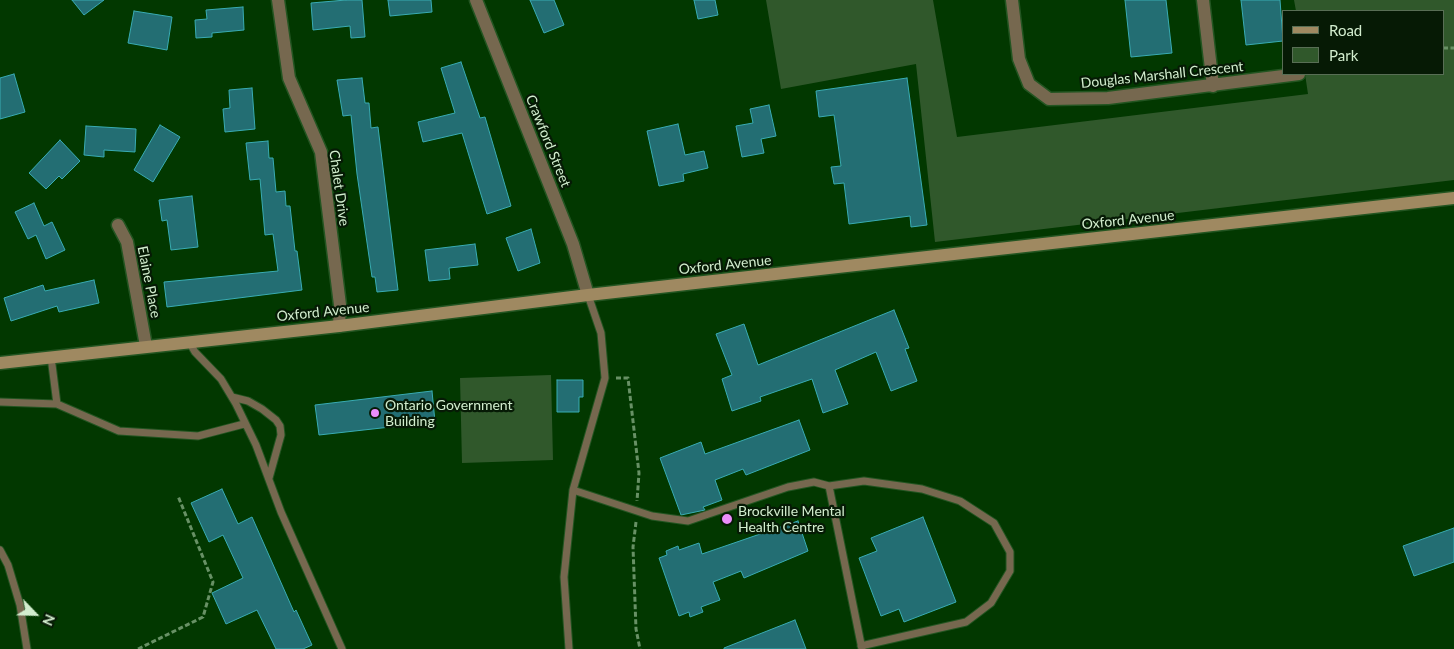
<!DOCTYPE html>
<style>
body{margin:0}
#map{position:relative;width:1454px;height:649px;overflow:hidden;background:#023800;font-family:Lato,sans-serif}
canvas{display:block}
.legend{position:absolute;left:1282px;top:10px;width:162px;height:65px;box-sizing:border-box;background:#061a05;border:1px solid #586e55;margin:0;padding:6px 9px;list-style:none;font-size:15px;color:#d2edce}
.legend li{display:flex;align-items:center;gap:10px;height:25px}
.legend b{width:25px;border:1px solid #586e55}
.north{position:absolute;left:10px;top:589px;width:50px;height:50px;-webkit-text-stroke:4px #061a05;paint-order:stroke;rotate:114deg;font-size:14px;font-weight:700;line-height:20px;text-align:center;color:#d2edce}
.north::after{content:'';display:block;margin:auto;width:18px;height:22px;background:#d2edce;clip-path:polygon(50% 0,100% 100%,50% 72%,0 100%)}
</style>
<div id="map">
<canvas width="1454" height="649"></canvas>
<ul class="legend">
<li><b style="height:6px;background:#9f8961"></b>Road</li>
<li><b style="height:14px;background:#30582b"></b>Park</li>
</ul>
<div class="north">N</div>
</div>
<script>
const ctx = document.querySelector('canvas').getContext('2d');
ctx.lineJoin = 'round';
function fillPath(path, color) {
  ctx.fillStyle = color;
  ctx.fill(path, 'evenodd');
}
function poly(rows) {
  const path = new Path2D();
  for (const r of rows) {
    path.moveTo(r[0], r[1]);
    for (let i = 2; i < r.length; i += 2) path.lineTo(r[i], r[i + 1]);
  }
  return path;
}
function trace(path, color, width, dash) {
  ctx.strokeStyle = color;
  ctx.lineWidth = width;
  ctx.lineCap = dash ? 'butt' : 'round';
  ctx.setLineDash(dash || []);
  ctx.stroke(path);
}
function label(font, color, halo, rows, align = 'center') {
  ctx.font = font + ' Lato,sans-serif';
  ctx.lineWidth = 4.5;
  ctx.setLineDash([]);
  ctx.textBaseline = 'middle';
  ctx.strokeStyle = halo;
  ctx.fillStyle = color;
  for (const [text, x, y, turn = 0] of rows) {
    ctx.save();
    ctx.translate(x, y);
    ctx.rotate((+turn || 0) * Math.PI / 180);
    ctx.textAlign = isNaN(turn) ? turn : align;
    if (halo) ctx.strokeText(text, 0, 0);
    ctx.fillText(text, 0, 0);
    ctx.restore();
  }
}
fillPath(poly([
 [766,0,933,0,957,137,1308,94,1305,74,1443,74,1443,11,1296,11,1294,0,1454,0,1454,180,935,242,916,64,781,89],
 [551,375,553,460,462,463,460,378]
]), '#30582b');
const building = poly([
 [72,0,104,0,84,15,72,0],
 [346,0,362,0,365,37,351,38,350,26,313,30,311,3,346,0],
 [388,0,431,0,432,12,390,16,388,0],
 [530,0,554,0,564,25,544,33,530,0],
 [694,0,715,0,718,15,698,19,694,0],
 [1125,0,1166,0,1172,53,1131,57,1125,0],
 [1241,0,1280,0,1283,41,1246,45,1241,0],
 [243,7,244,30,212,33,212,37,196,38,195,20,207,19,206,10,243,7],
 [134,11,172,17,167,50,128,43,134,11],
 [461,62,480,118,485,117,511,206,487,214,462,133,423,142,418,122,455,113,441,68,461,62],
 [14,74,25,112,0,119,0,78,14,74],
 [362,78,365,103,369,103,371,128,378,127,398,290,377,292,375,277,372,277,357,174,351,115,343,116,337,80,362,78],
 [907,78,927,225,911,227,910,216,849,224,844,183,834,184,831,167,841,166,834,115,819,117,816,91,907,78],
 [252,88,255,129,225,132,223,109,230,108,229,90,252,88],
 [769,105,776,136,761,139,764,153,742,157,736,126,753,123,750,109,769,105],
 [678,124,685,155,704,151,708,168,683,174,684,181,659,186,647,131,678,124],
 [160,125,180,137,153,182,134,170,160,125],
 [86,126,136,129,135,152,104,150,104,157,84,155,86,126],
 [60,140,80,161,62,179,59,176,46,189,29,173,60,140],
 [268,141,269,158,273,158,276,192,285,191,286,206,290,206,295,251,297,251,302,290,167,307,164,282,278,271,273,234,265,235,260,179,250,180,246,143,268,141],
 [192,196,198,247,171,250,167,220,162,221,159,200,192,196],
 [34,203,44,226,52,222,65,250,46,259,36,235,28,239,15,212,34,203],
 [531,229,540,263,518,271,506,238,531,229],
 [475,244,478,265,449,268,450,279,429,281,425,250,475,244],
 [94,280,99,303,59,312,57,306,11,321,4,298,43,285,45,291,94,280],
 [894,310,909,348,905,349,917,381,891,391,876,352,835,370,848,404,823,413,812,379,760,397,761,401,732,411,722,379,732,375,716,334,744,324,758,365,894,310],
 [557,380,583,380,583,397,579,397,579,412,557,412,557,380],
 [432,391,435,422,319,435,315,405,432,391],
 [799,420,810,450,746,475,743,469,715,480,722,500,703,507,705,510,681,515,660,458,701,442,705,454,799,420],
 [222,489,238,524,252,517,294,612,296,610,312,645,303,649,276,649,257,610,226,624,212,593,243,578,223,535,209,542,191,503,222,489],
 [923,517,956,602,904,622,899,609,881,616,859,558,877,551,871,538,923,517],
 [798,521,808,551,744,578,741,571,713,582,720,600,701,607,703,612,690,617,689,612,679,616,659,558,667,555,666,551,678,546,679,550,699,543,702,554,798,521],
 [1454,528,1454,562,1414,576,1403,546,1454,528],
 [795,620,806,649,724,649,724,648,795,620]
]);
fillPath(building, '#236e73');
trace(building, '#39acb3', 1);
const lane = poly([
 [189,342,195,352,221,379,236,404,256,445,281,512,342,649],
 [51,357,57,404],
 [232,397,248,401,262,409,276,420,280,426,281,435,269,478],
 [0,402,57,404,119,431,198,436,244,424],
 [829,486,864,481,922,489,960,501,994,523,1010,552,1010,571,991,603,966,622,861,646],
 [573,490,652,516,688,521,788,487,814,482,829,486,862,649],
 [0,550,8,565,20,605,27,649],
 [569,649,564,577,573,490,605,378,601,333,588,295]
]);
const street = poly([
 [278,0,289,78,321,152,340,305,339,326],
 [476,0,573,244,588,295],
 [1012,0,1019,59,1029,84,1049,99,1108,98,1299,74],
 [1203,0,1213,86],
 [118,225,127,242,146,346]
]);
const secondary = poly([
 [0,363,339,326,588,295,1454,198]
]);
trace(lane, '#235521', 9);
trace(street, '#235521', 15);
trace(secondary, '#235521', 15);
trace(poly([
 [1443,48,1454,48],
 [616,378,628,378,639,473,637,501],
 [636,522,633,547,636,629,640,649],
 [138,649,203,617,213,582,178,496]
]), '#689165', 3, [5, 2.5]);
trace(lane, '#76684f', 7);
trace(street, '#76684f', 12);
trace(secondary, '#9f8961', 12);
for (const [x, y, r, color] of [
 [375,413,5,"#eb8dfb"],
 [727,519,6,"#eb8dfb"]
]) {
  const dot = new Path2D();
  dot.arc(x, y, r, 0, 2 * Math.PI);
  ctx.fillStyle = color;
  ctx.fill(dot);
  trace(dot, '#061a05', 2);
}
label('14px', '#d2edce', '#061a05', [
 ["Douglas Marshall Crescent",1162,75,-6],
 ["Crawford Street",548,141,68],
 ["Chalet Drive",339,188,82],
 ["Oxford Avenue",1128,220,-6],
 ["Oxford Avenue",725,265,-6],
 ["Elaine Place",149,282,79],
 ["Oxford Avenue",323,312,-6]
]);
label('14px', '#d2edce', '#061a05', [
 ["Ontario Government",385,405],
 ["Building",385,421],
 ["Brockville Mental",738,511],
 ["Health Centre",738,527]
], 'left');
</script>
